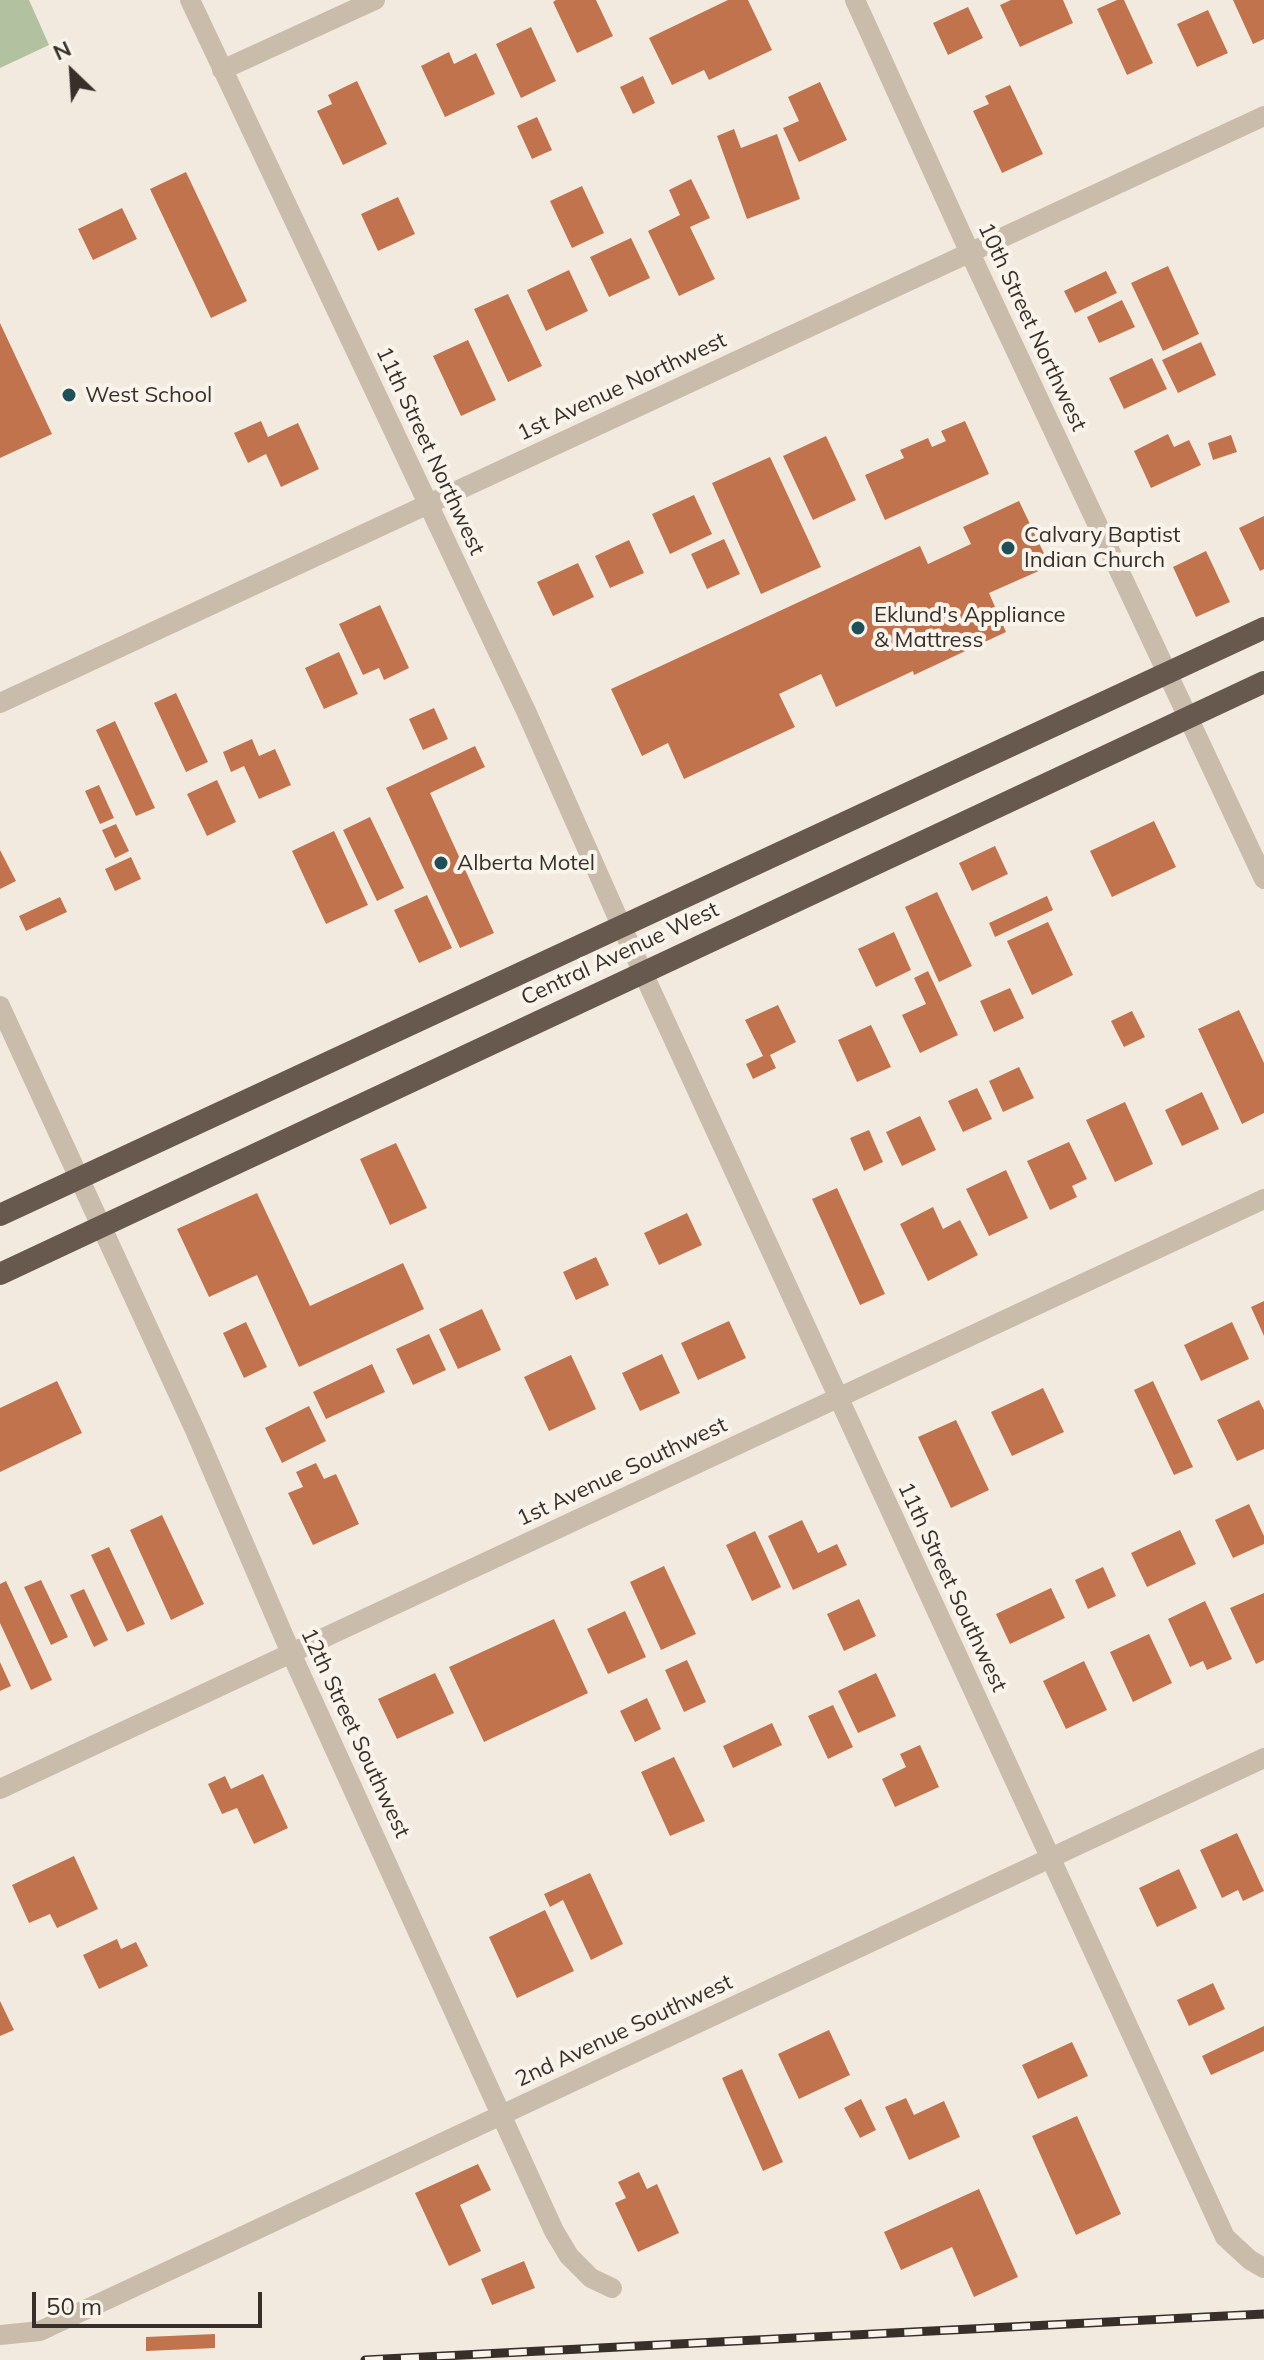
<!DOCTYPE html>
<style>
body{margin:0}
#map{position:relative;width:1264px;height:2360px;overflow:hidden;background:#f2eadf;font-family:Mulish,sans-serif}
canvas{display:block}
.north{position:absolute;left:32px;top:32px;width:80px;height:80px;-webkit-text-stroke:6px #f9f4eb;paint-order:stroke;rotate:335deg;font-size:22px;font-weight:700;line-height:32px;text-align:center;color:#382f2a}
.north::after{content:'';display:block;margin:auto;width:28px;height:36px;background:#382f2a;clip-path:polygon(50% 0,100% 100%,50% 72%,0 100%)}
.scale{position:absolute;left:32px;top:2292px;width:230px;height:36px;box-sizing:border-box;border:4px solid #382f2a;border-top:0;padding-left:10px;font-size:24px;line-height:28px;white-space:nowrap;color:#382f2a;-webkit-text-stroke:6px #f9f4eb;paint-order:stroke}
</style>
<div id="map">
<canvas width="1264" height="2360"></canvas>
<div class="north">N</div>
<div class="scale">50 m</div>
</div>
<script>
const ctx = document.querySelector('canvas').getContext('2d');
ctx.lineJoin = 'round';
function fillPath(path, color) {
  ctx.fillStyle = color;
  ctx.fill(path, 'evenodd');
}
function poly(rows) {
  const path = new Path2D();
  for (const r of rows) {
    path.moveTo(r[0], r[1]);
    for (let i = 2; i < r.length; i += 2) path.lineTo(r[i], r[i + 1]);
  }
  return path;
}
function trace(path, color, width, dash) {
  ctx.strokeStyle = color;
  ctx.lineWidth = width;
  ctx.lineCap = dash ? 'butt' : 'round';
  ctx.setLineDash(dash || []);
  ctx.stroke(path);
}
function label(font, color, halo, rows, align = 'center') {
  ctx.font = font + ' Mulish,sans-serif';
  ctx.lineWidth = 8;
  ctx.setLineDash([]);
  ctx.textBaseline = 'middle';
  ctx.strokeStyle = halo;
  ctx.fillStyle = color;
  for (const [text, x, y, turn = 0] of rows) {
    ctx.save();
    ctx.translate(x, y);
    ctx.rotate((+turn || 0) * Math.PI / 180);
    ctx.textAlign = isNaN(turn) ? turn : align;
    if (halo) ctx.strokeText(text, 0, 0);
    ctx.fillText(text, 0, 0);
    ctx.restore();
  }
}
fillPath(poly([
 [0,0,29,0,49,45,0,68]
]), '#b2c19f');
fillPath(poly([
 [556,0,596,0,613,36,577,53,553,2],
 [728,0,748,0,772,50,709,80,704,70,672,85,649,38],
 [1011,0,1063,0,1073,23,1020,47,1000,5],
 [1117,0,1124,0,1153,63,1127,75,1097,9],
 [1233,0,1264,0,1264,39,1253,44],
 [968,7,983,38,948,55,933,23],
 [1208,10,1228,53,1197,67,1177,24],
 [531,27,556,81,521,98,496,44],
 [449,52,454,64,476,53,495,94,445,117,421,66],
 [643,76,655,103,633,114,620,87],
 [357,81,387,144,343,165,317,111,332,104,328,95],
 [820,82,847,140,799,162,783,128,799,121,788,97],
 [1010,85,1043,154,1002,173,973,111,989,104,985,96],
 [537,117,552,150,532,159,517,126],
 [734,129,741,148,777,134,800,199,747,219,717,136],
 [186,172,247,301,211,318,150,189],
 [691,179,710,218,690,227,715,279,679,296,648,231,680,215,669,190],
 [582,186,604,233,572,248,550,201],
 [398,197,415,234,378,251,361,214],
 [122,208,137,239,93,260,78,229],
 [631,238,650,278,609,297,590,257],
 [1168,266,1199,334,1163,351,1131,283],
 [569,270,588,311,546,331,527,290],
 [1106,271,1117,293,1075,313,1064,291],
 [508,294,542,366,508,382,474,309],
 [1122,300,1135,327,1099,343,1087,317],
 [0,323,52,434,0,458],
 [468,340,496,400,461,416,433,356],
 [1201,342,1216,375,1178,393,1162,360],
 [1152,358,1167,389,1124,409,1109,378],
 [261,421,268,437,298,423,319,469,281,487,266,454,248,463,234,433],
 [965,421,989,474,885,520,865,475,904,458,900,450,928,438,932,447,946,441,941,431],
 [1168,434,1174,447,1189,440,1201,465,1151,488,1134,451],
 [1231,435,1237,452,1213,460,1208,443],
 [826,436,856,500,813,520,783,456],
 [770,457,821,567,761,594,712,483],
 [694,495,712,534,670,554,652,514],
 [1019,501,1050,566,989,593,1006,632,914,675,913,671,836,707,821,674,779,694,795,727,684,779,668,743,642,756,611,689,920,546,928,564,971,544,963,527],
 [1264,516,1264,569,1260,571,1239,528],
 [724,539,740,574,707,589,691,554],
 [629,540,644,573,610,588,595,556],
 [1206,551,1230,602,1196,617,1173,567],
 [578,563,594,597,553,616,537,582],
 [380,605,409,668,384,680,379,668,363,675,339,624],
 [339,652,358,694,324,709,305,668],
 [176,693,208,762,186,772,154,703],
 [434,708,448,739,423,750,409,719],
 [115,721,155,808,136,816,96,730],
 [252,739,259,756,275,749,291,785,259,799,244,766,231,772,223,752],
 [475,746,485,767,430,793,494,933,460,948,386,788],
 [217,780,236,822,207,836,187,794],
 [99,785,114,818,100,824,85,791],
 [370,817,404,888,377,901,343,830],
 [1154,821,1176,867,1112,897,1090,851],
 [116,824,129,851,115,858,102,830],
 [334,831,368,905,326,924,292,851],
 [995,846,1008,874,972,891,959,863],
 [0,850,16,881,0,889],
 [131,857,141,879,115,891,105,869],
 [937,892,972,966,939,982,905,907],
 [427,895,452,948,419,963,394,910],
 [1047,896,1053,910,995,937,989,923],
 [60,897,67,912,26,931,19,916],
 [1048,922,1073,975,1032,995,1007,941],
 [894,932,911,970,876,987,858,949],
 [928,971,958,1035,920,1053,902,1015,926,1004,914,978],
 [1010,988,1024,1018,994,1032,980,1001],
 [778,1005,796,1042,770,1055,776,1068,753,1079,746,1064,763,1056,745,1020],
 [1239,1010,1264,1063,1264,1113,1242,1124,1198,1029],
 [1132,1011,1145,1037,1124,1047,1111,1021],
 [871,1025,891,1067,857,1082,838,1040],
 [1019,1067,1034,1098,1003,1112,989,1081],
 [977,1088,992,1119,963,1132,948,1101],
 [1202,1092,1219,1129,1182,1146,1165,1110],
 [1125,1102,1153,1164,1115,1182,1086,1120],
 [920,1116,936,1150,902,1166,886,1132],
 [869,1130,883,1162,864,1171,850,1138],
 [1069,1142,1087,1179,1072,1186,1077,1197,1050,1210,1027,1161],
 [396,1143,427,1208,390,1225,360,1159],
 [1006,1170,1028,1218,989,1236,966,1189],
 [837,1188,885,1294,860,1305,812,1199],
 [257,1193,310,1306,403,1263,424,1309,299,1367,257,1275,209,1297,177,1229],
 [933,1207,943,1229,960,1220,978,1255,928,1281,900,1224],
 [687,1213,702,1245,659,1265,644,1233],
 [596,1257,609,1285,576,1300,563,1272],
 [1264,1301,1264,1336,1251,1307],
 [482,1309,501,1350,458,1369,439,1329],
 [729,1321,746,1358,698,1380,681,1343],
 [246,1322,267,1367,244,1378,223,1333],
 [1232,1322,1249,1359,1201,1381,1184,1345],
 [429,1334,446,1370,413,1385,396,1349],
 [662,1354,680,1393,640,1411,622,1373],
 [571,1355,596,1409,549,1431,524,1377],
 [372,1364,385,1392,326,1419,313,1392],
 [57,1381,82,1433,0,1472,0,1408],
 [1153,1381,1193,1467,1174,1475,1134,1390],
 [1043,1388,1064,1432,1012,1456,991,1412],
 [1259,1400,1264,1410,1264,1449,1237,1461,1217,1420],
 [309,1406,326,1441,282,1463,265,1428],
 [956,1420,989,1490,951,1508,918,1437],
 [316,1463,324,1479,336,1474,359,1524,313,1545,288,1493,303,1487,296,1472],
 [1249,1504,1264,1536,1264,1544,1233,1558,1215,1520],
 [162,1515,204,1604,171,1620,130,1530],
 [802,1520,818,1553,837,1544,847,1565,793,1590,768,1536],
 [1180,1530,1196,1564,1147,1587,1131,1553],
 [755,1531,781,1587,752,1601,726,1545],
 [109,1547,145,1624,127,1632,91,1555],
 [664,1566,696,1634,661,1650,630,1582],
 [1103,1567,1116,1596,1088,1609,1075,1580],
 [41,1580,68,1637,51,1645,24,1587],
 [6,1581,52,1680,31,1690,0,1623,0,1584],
 [1051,1588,1065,1618,1010,1644,996,1614],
 [84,1589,108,1640,94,1647,70,1595],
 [1264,1593,1264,1660,1256,1664,1230,1608],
 [859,1599,876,1636,844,1651,827,1614],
 [1205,1601,1232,1659,1207,1670,1203,1661,1190,1667,1168,1619],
 [625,1611,646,1657,608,1674,587,1629],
 [554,1619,588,1693,484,1742,449,1667],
 [1149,1634,1172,1683,1133,1702,1110,1652],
 [687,1660,706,1702,684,1712,665,1670],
 [1084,1661,1107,1710,1066,1729,1043,1681],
 [0,1662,11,1686,0,1691],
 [435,1673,454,1713,397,1739,378,1699],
 [876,1673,896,1716,858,1733,838,1691],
 [647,1698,661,1729,635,1742,620,1711],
 [833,1705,853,1747,828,1759,808,1716],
 [772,1723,782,1745,733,1768,723,1746],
 [920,1745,939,1787,895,1807,882,1779,906,1767,900,1754],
 [674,1757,705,1821,670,1836,641,1772],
 [263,1774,288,1828,254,1844,237,1808,222,1814,208,1784,225,1776,231,1789],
 [1237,1833,1264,1891,1243,1901,1238,1890,1222,1898,1200,1850],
 [74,1856,98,1909,57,1928,50,1914,29,1923,12,1885],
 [1179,1869,1197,1908,1157,1927,1139,1888],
 [590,1873,623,1944,591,1960,563,1900,550,1907,544,1894],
 [545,1910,574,1971,517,1998,489,1937],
 [117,1939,121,1949,136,1942,148,1966,99,1989,83,1955],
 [1213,1983,1225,2009,1189,2026,1177,2000],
 [0,2001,14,2030,0,2036],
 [1264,2026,1264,2051,1211,2075,1202,2056],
 [829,2030,850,2075,799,2099,778,2054],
 [1072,2042,1088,2076,1038,2099,1022,2065],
 [742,2069,783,2162,763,2171,722,2078],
 [906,2098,914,2115,944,2101,960,2137,909,2160,885,2107],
 [861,2099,876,2130,860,2138,844,2108],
 [1077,2116,1121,2214,1076,2235,1032,2136],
 [478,2164,491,2190,460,2205,481,2251,449,2266,415,2193],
 [639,2172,647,2189,657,2184,679,2233,638,2252,615,2203,626,2198,618,2182],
 [979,2189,1018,2277,974,2297,952,2247,901,2270,884,2232],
 [524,2261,535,2288,492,2305,481,2279],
 [215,2334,215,2348,146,2351,146,2337]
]), '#c1734d');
trace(poly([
 [190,0,526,711,621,925,1225,2237,1250,2260,1264,2268],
 [855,0,970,253,1264,879],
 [222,70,375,0],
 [0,703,1264,116],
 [0,1006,195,1430,291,1653,554,2231,569,2256,591,2278,612,2288],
 [0,1789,1264,1199],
 [0,2335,40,2331,1264,1758]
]), '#cabcab', 20);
trace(poly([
 [0,1215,1264,628],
 [0,1274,1264,682]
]), '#68594e', 22);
const rail = poly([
 [365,2360,1264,2314]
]);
trace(rail, '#382f2a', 9);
trace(rail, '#f9f4eb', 6, [18]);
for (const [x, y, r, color] of [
 [69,395,8,"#214f58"],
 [1008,548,8,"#214f58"],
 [858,628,8,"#214f58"],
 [441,863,8,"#214f58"]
]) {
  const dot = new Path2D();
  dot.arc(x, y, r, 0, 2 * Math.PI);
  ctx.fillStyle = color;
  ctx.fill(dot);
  trace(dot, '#f9f4eb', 3);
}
label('22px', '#382f2a', '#f9f4eb', [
 ["10th Street Northwest",1032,327,65],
 ["1st Avenue Northwest",622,387,-25],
 ["11th Street Northwest",430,451,65],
 ["Central Avenue West",620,954,-25],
 ["1st Avenue Southwest",622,1472,-25],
 ["11th Street Southwest",952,1587,65],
 ["12th Street Southwest",355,1733,65],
 ["2nd Avenue Southwest",624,2031,-25]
]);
label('22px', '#382f2a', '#f9f4eb', [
 ["West School",85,395],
 ["Calvary Baptist",1024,535],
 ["Indian Church",1024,560],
 ["Eklund's Appliance",874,615],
 ["& Mattress",874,640],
 ["Alberta Motel",457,863]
], 'left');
</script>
